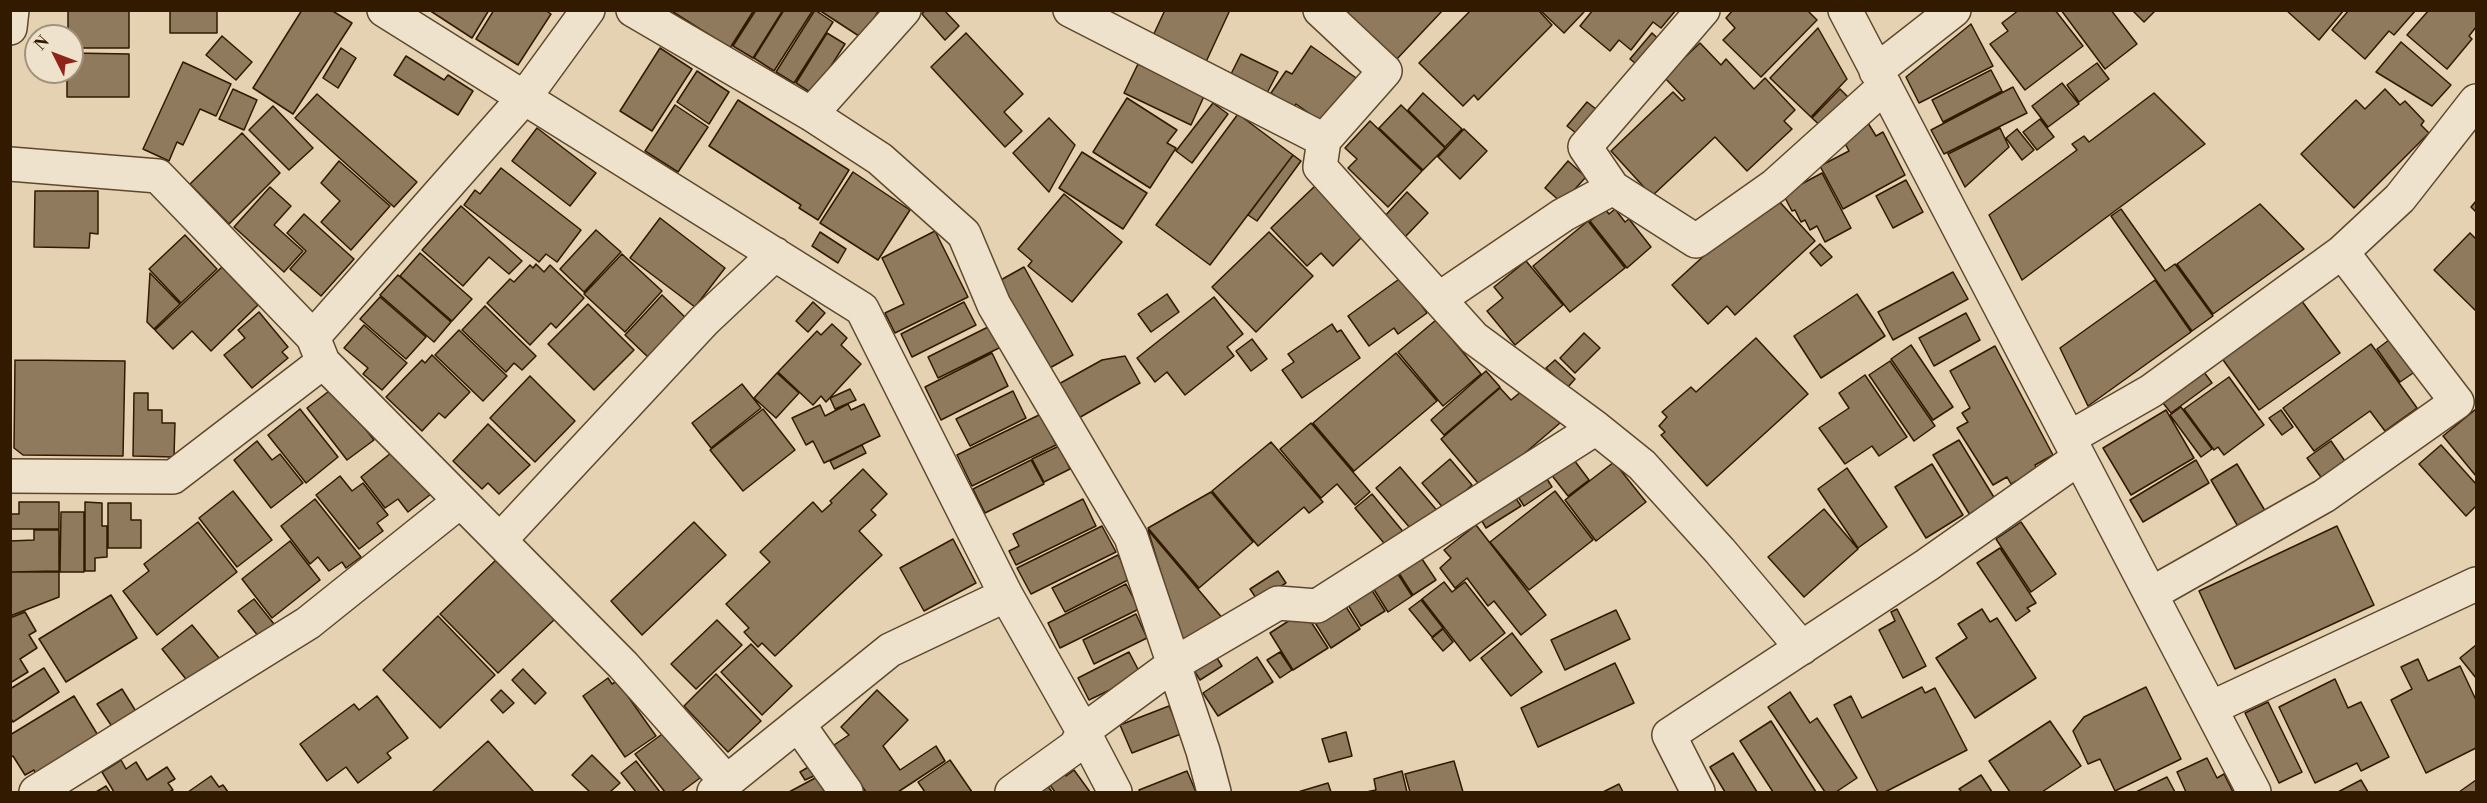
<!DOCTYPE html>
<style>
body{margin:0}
#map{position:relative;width:2487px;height:803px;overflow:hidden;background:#e5d2b2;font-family:"Libre Bodoni",serif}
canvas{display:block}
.frame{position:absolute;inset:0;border:12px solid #311a00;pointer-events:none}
.north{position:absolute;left:24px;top:24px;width:60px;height:60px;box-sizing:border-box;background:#eee2cd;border:2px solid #a2927b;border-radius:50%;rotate:312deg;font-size:16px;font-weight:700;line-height:24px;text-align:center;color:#311a00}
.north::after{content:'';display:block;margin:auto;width:21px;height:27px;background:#8f2418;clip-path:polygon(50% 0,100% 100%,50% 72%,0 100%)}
</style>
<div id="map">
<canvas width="2487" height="803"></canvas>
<div class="frame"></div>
<div class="north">N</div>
</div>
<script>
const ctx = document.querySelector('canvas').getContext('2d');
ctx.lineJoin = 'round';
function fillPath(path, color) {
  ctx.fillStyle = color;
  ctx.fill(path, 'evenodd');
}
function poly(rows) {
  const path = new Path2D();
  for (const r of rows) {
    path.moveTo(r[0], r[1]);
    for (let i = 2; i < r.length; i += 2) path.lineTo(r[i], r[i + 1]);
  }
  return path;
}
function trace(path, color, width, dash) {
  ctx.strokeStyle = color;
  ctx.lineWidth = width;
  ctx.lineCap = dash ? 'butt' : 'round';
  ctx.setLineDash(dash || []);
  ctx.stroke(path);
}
const building = poly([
 [68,10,129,10,129,48,72,48,72,36,68,36,68,10],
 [170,10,217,10,217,33,170,33,170,10],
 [302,10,331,10,352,23,293,114,253,88,302,10],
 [429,10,489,10,472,38,429,10],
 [494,10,545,10,551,14,518,65,476,39,494,10],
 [670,10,754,10,730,48,670,10],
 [756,10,783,10,753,58,733,46,756,10],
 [784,10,813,10,774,71,754,58,784,10],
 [815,10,833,22,794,83,776,72,815,10],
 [819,10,879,10,862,38,819,10],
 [925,10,944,10,959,26,945,40,922,14,925,10],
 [1165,10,1230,10,1205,64,1151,40,1165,10],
 [1345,10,1443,10,1395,61,1345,10],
 [1471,10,1538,10,1552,25,1478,100,1474,95,1463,106,1419,63,1471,10],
 [1540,10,1582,10,1584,12,1564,33,1540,10],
 [1593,10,1676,10,1661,28,1653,22,1631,50,1619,40,1610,51,1580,26,1593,10],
 [1733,10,1807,10,1817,20,1761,77,1723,40,1735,28,1726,18,1733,10],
 [2019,10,2055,10,2083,46,2025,90,1990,44,2008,31,2002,23,2019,10],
 [2061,10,2111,10,2137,44,2105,69,2061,10],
 [2132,10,2156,10,2144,22,2132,10],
 [2286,10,2344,10,2319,40,2286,10],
 [2349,10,2416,10,2394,35,2389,31,2365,59,2332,30,2349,10],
 [2429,10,2476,10,2476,27,2469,36,2472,39,2447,69,2407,35,2429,10],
 [1971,24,1993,66,1919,103,1906,77,1971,24],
 [1818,28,1847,79,1811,117,1770,78,1818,28],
 [827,33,845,44,813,94,796,83,827,33],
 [966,33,1023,94,1004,112,1022,131,1005,147,931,67,966,33],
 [1652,33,1662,42,1641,68,1630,59,1652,33],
 [222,36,252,62,236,80,206,55,222,36],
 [2401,42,2451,85,2432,106,2376,72,2401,42],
 [1700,43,1721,65,1726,59,1754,89,1765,78,1795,110,1784,121,1792,129,1747,171,1715,137,1652,196,1611,151,1673,92,1682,101,1685,99,1664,77,1700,43],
 [1311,46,1359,80,1334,116,1327,111,1320,121,1296,104,1293,108,1271,93,1286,71,1292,74,1311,46],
 [341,48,356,58,338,88,323,78,341,48],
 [660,48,692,69,652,131,620,111,660,48],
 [72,53,129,54,129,97,67,97,67,72,72,72,72,53],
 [1241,54,1278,72,1266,95,1229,78,1241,54],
 [406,56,444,80,448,75,473,91,458,115,394,75,406,56],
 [183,62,231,84,216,116,200,109,183,145,177,142,169,161,143,149,183,62],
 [2097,63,2109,79,2079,102,2067,85,2097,63],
 [1138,64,1205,94,1191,125,1124,93,1138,64],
 [1991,70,2002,91,1943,122,1932,100,1991,70],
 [697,71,729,92,709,124,677,102,697,71],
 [2062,83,2079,104,2048,127,2032,106,2062,83],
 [2013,87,2027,113,1944,154,1931,130,2013,87],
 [233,89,257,100,244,130,219,119,233,89],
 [1840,89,1852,101,1824,129,1812,118,1840,89],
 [2385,89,2400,105,2405,101,2424,121,2421,125,2429,133,2354,208,2301,154,2356,100,2365,109,2385,89],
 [1423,93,1462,129,1445,147,1408,110,1423,93],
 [2154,93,2205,144,2022,280,1989,215,2077,150,2072,144,2084,136,2089,142,2154,93],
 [317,94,417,182,394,207,295,118,317,94],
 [1127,98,1177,130,1167,143,1176,148,1150,188,1093,152,1127,98],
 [738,100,849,170,818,220,799,208,801,205,709,146,738,100],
 [1587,102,1601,113,1581,137,1567,126,1587,102],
 [1213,103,1228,114,1192,163,1176,151,1213,103],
 [675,105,708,127,678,172,645,151,675,105],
 [1401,105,1445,148,1423,170,1379,128,1401,105],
 [273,106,313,148,289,170,249,130,273,106],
 [1238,114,1293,155,1210,265,1156,225,1238,114],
 [1049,118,1075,145,1049,192,1013,153,1049,118],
 [2040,119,2054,137,2037,150,2023,132,2040,119],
 [1370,121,1422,171,1388,207,1348,168,1357,159,1345,148,1370,121],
 [1868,123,1876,136,1883,132,1905,175,1843,209,1820,166,1849,151,1842,138,1868,123],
 [537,128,596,173,570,206,512,161,537,128],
 [2000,128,2009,147,1965,187,1948,154,2000,128],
 [1464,129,1487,151,1460,179,1438,157,1464,129],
 [2017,129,2034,150,2022,160,2006,138,2017,129],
 [242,133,280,173,229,224,190,184,242,133],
 [1082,152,1147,193,1123,229,1059,188,1082,152],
 [1293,155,1301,161,1257,221,1248,215,1293,155],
 [339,161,390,206,351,250,321,222,340,201,321,183,339,161],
 [1568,161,1586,177,1562,203,1545,188,1568,161],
 [501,168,581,230,557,262,546,254,539,262,464,205,475,190,480,194,501,168],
 [853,172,910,210,878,260,820,223,853,172],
 [1822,173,1851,228,1825,242,1817,226,1810,230,1805,220,1801,222,1795,210,1792,211,1783,194,1822,173],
 [1906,180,1923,212,1893,228,1876,196,1906,180],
 [1315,186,1364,235,1333,266,1321,253,1307,266,1271,228,1315,186],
 [270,187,291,206,274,225,303,251,284,272,234,227,270,187],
 [35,191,98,191,98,234,90,233,89,248,34,247,35,191],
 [1407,192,1428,213,1405,237,1384,217,1407,192],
 [1064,194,1122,242,1072,302,1028,266,1032,261,1018,249,1064,194],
 [1777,199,1815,241,1735,315,1727,306,1708,324,1672,285,1754,210,1777,199],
 [2476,201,2476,212,2471,207,2476,201],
 [2260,204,2304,249,2213,314,2177,264,2260,204],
 [461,206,522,261,509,274,489,257,463,286,422,250,461,206],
 [1605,209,1609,214,1615,209,1625,222,1629,219,1651,247,1627,268,1590,221,1605,209],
 [2121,209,2165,271,2175,264,2213,316,2192,331,2111,216,2121,209],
 [304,214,354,259,321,296,290,269,306,251,287,233,304,214],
 [660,218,725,268,695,307,630,258,660,218],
 [1588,221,1625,268,1570,312,1533,266,1588,221],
 [596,230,621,252,584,292,560,269,596,230],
 [935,231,968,297,895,333,885,313,904,304,882,258,935,231],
 [820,232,846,249,838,263,812,246,820,232],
 [1269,232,1313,276,1256,332,1212,287,1269,232],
 [2470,233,2476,239,2476,311,2434,270,2470,233],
 [185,235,217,269,181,303,149,269,185,235],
 [1820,244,1832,257,1821,266,1810,253,1820,244],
 [420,253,472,299,452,321,400,276,420,253],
 [622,254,662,291,625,332,584,294,622,254],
 [1526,261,1563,305,1515,345,1487,311,1503,298,1494,287,1526,261],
 [536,264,544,272,550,265,584,298,556,328,551,323,530,345,487,303,510,279,514,282,530,265,533,268,536,264],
 [222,267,258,305,211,351,192,331,173,349,155,330,222,267],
 [1024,267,1073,355,1048,369,999,281,1024,267],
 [1953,272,1968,299,1893,340,1878,312,1953,272],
 [150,273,180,304,154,329,147,322,150,273],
 [398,275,451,322,434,342,380,295,398,275],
 [1402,277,1427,313,1398,334,1394,328,1369,346,1348,316,1402,277],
 [2155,280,2191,332,2088,406,2060,348,2155,280],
 [1167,294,1179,312,1151,332,1138,314,1167,294],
 [1857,294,1885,336,1821,378,1794,336,1857,294],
 [662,295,687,319,650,359,625,335,662,295],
 [380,297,426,337,406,359,360,319,380,297],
 [1214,297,1243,334,1227,347,1234,356,1185,395,1167,372,1155,382,1137,358,1214,297],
 [2301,300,2340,353,2259,410,2221,357,2301,300],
 [813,302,825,313,808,332,796,321,813,302],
 [964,302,976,325,912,357,901,334,964,302],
 [588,304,634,350,594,390,548,344,588,304],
 [485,306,536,356,522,370,514,363,506,372,462,330,485,306],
 [259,312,288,347,282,352,288,358,252,388,224,355,245,338,238,330,259,312],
 [1966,313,1980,340,1934,366,1919,338,1966,313],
 [1436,320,1481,374,1443,406,1398,352,1436,320],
 [832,324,847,338,841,345,861,364,826,402,821,396,813,405,778,372,817,331,821,335,832,324],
 [1332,324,1337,332,1341,330,1360,358,1302,398,1282,370,1294,362,1288,354,1332,324],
 [364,325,407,363,382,390,363,374,368,368,344,348,364,325],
 [990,326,1001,347,938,378,928,357,990,326],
 [459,330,507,376,483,401,435,355,459,330],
 [1584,333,1600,348,1575,373,1560,358,1584,333],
 [2393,337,2416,371,2400,382,2377,349,2393,337],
 [1756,338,1808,394,1707,486,1661,435,1665,432,1659,426,1667,417,1662,412,1691,387,1696,392,1756,338],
 [1252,339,1267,359,1251,371,1236,351,1252,339],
 [2371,344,2417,408,2385,431,2370,411,2314,451,2283,408,2371,344],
 [1911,345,1953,407,1933,420,1891,359,1911,345],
 [1995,346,2053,455,2035,465,2037,470,2011,484,2007,477,1993,485,1957,428,1968,422,1962,413,1970,408,1950,371,1995,346],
 [992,353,1008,386,941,420,925,387,992,353],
 [1396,353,1437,401,1354,471,1313,423,1396,353],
 [432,355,470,392,445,418,439,413,422,431,386,397,422,360,425,363,432,355],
 [1125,356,1140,383,1077,419,1057,385,1102,360,1125,356],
 [15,360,125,361,123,456,23,455,14,448,15,360],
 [1555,360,1575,379,1567,388,1546,368,1555,360],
 [1890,361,1935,426,1914,441,1869,375,1890,361],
 [2201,368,2212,383,2171,413,2159,398,2201,368],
 [1486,371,1500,387,1444,435,1431,420,1486,371],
 [777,373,799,393,776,418,754,398,777,373],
 [1865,375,1907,437,1879,456,1872,446,1845,464,1819,428,1849,408,1839,393,1865,375],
 [530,376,575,421,535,462,490,418,530,376],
 [2229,377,2264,425,2224,455,2218,447,2214,450,2184,409,2229,377],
 [742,384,761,408,711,448,692,423,742,384],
 [1528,386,1560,423,1483,489,1441,439,1500,388,1511,400,1528,386],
 [333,388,374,440,347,460,307,408,333,388],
 [850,389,856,400,835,409,830,398,850,389],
 [1013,391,1026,418,970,446,956,419,1013,391],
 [134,393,148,393,148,410,162,410,162,423,175,423,174,457,133,456,134,393],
 [848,404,851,410,864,404,880,436,824,463,813,441,806,445,792,418,820,405,825,416,848,404],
 [2181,407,2212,449,2201,457,2170,415,2181,407],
 [300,409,338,457,306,483,268,435,300,409],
 [763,409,795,450,743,491,710,450,763,409],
 [2476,409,2476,476,2443,436,2476,409],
 [2166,410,2194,458,2131,495,2103,448,2166,410],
 [2281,410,2293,427,2282,435,2269,418,2281,410],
 [1041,414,1056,445,972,486,957,455,1041,414],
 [1311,423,1370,492,1355,505,1337,484,1321,498,1280,449,1311,423],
 [488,424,530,465,499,494,488,483,482,489,453,461,488,424],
 [1959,440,1995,499,1970,515,1933,455,1959,440],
 [257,441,272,460,280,454,303,483,271,508,234,460,257,441],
 [2331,441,2347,464,2323,480,2307,458,2331,441],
 [1271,442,1323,502,1309,513,1304,507,1258,546,1212,491,1271,442],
 [862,445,866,453,834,469,830,461,862,445],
 [2441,445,2476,484,2476,506,2466,516,2419,464,2441,445],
 [1059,446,1070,469,1044,482,1032,459,1059,446],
 [396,449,431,494,408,512,398,499,385,508,361,477,396,449],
 [1571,456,1589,480,1568,496,1550,473,1571,456],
 [1450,459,1472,485,1445,510,1422,483,1450,459],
 [1031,460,1044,484,985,513,973,489,1031,460],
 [2196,460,2209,483,2143,522,2130,500,2196,460],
 [1614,462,1646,502,1596,541,1565,500,1614,462],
 [1932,464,1963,515,1926,538,1895,487,1932,464],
 [2237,464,2267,514,2240,530,2211,480,2237,464],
 [1400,467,1440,514,1416,535,1376,488,1400,467],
 [1847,468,1887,527,1858,548,1818,489,1847,468],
 [863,469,887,494,871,510,876,515,859,531,882,555,775,656,762,643,758,647,744,632,749,628,726,604,770,562,760,552,813,502,822,512,832,503,830,501,863,469],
 [1544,474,1552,487,1524,506,1515,492,1544,474],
 [340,476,352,491,363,483,388,515,377,523,383,531,359,549,316,495,340,476],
 [233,491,272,540,237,567,199,518,233,491],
 [1555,491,1593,540,1529,590,1490,542,1555,491],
 [1211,492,1253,542,1199,588,1148,528,1211,492],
 [1372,494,1405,534,1388,548,1355,508,1372,494],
 [1513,494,1521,506,1486,528,1479,516,1513,494],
 [315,499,361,557,346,568,342,562,329,571,318,557,310,564,281,526,315,499],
 [1083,499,1096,526,1016,565,1009,551,1019,546,1013,534,1083,499],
 [19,502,59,502,59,529,11,529,11,514,19,514,19,502],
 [85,502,102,503,102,526,107,526,107,557,95,558,95,571,85,571,85,502],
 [108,503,131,503,131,520,141,520,141,548,108,548,108,503],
 [1824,509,1858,549,1804,597,1768,557,1824,509],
 [61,512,84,512,84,572,60,572,61,512],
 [198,522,237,572,157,635,123,591,149,571,144,564,198,522],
 [694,522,726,555,642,635,611,601,694,522],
 [2021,522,2056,574,2031,592,1996,539,2021,522],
 [1476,525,1546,615,1521,635,1494,601,1488,606,1467,578,1455,588,1440,568,1451,558,1444,550,1476,525],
 [1102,526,1116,552,1031,594,1017,568,1102,526],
 [2337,526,2374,605,2235,669,2199,591,2337,526],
 [34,530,59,530,59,571,10,572,10,541,34,540,34,530],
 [1148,530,1224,620,1183,646,1148,530],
 [953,539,976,583,924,611,900,568,953,539],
 [290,541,320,580,272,618,242,579,290,541],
 [2000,548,2036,603,2027,608,2030,611,2016,621,1977,563,2000,548],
 [1418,553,1436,580,1413,595,1395,567,1418,553],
 [1118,555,1130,579,1065,612,1052,588,1118,555],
 [497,559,555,619,498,673,440,614,497,559],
 [1394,568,1412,596,1388,612,1370,583,1394,568],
 [1278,571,1286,583,1258,601,1250,589,1278,571],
 [10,572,59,572,59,597,10,616,10,572],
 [1444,582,1452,592,1465,582,1505,633,1470,661,1422,599,1444,582],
 [1126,584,1139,609,1060,648,1048,623,1126,584],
 [1368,584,1385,611,1361,626,1345,600,1368,584],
 [111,595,137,638,66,682,39,639,111,595],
 [254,599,274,624,259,637,238,611,254,599],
 [1421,600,1443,628,1432,637,1409,609,1421,600],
 [1343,602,1360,629,1331,648,1314,621,1343,602],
 [1897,609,1926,666,1903,678,1879,630,1895,621,1891,612,1897,609],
 [1982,609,1990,622,1997,618,2036,678,1975,718,1936,658,1967,638,1958,624,1982,609],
 [1616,610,1630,639,1565,670,1551,640,1616,610],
 [1304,611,1328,648,1293,670,1270,633,1304,611],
 [25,612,36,631,29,635,37,648,20,659,28,672,10,683,10,618,25,612],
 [1136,614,1147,638,1094,664,1083,640,1136,614],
 [438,616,495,675,440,728,383,670,438,616],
 [717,620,742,645,696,689,671,664,717,620],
 [192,625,219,658,189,683,162,649,192,625],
 [1443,629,1453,642,1443,651,1432,638,1443,629],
 [1512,633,1542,672,1511,696,1481,658,1512,633],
 [751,644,792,686,762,715,721,672,751,644],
 [2476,645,2476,678,2460,658,2476,645],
 [1129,652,1141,675,1089,700,1078,678,1129,652],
 [1280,652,1292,670,1280,678,1267,660,1280,652],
 [1215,655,1222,666,1200,680,1193,669,1215,655],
 [1257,657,1273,682,1218,716,1203,693,1257,657],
 [2418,659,2428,681,2460,666,2476,700,2476,748,2426,773,2391,700,2412,689,2401,667,2418,659],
 [1615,663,1634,703,1538,747,1521,708,1615,663],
 [44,668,59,692,13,722,10,717,10,689,44,668],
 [523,669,546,693,535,704,512,680,523,669],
 [716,674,761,721,728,752,684,706,716,674],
 [608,678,612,684,617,681,656,736,625,757,583,696,608,678],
 [2335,679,2348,708,2361,702,2389,757,2361,771,2357,763,2315,783,2279,707,2335,679],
 [1922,687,1925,693,1935,688,1967,750,1885,792,1878,792,1834,705,1851,696,1862,718,1922,687],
 [2146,687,2181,759,2115,791,2100,759,2088,764,2073,731,2084,717,2146,687],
 [122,689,137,713,113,728,97,704,122,689],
 [501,690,514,703,503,713,491,700,501,690],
 [877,690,908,720,883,746,900,770,936,746,945,761,898,792,866,792,834,745,849,735,841,727,877,690],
 [1790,692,1810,723,1817,718,1857,778,1836,792,1825,792,1768,707,1790,692],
 [74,696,99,737,37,777,34,770,25,775,13,756,10,758,10,735,74,696],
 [377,696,408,738,387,753,391,758,358,783,346,767,327,781,300,744,354,704,359,710,377,696],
 [2268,702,2302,772,2279,783,2245,713,2268,702],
 [1169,706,1181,734,1132,753,1120,725,1169,706],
 [1771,721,1816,792,1773,792,1740,741,1771,721],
 [2050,721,2081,766,2042,792,2010,792,1989,761,2050,721],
 [665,732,700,778,681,792,665,792,635,754,665,732],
 [1346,732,1352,756,1329,762,1322,739,1346,732],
 [488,741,533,791,532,792,432,792,488,741],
 [1733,753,1757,792,1725,792,1710,767,1733,753],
 [592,755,620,783,610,792,590,792,572,775,592,755],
 [2207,758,2217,778,2224,774,2233,792,2186,792,2177,772,2207,758],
 [121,760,126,769,136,762,147,780,167,767,175,779,168,783,173,790,169,792,114,792,102,772,121,760],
 [950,760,972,792,925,792,918,782,950,760],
 [636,761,660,792,636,792,621,773,636,761],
 [1454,761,1463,792,1410,792,1405,774,1454,761],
 [810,766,816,775,805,780,800,772,810,766],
 [1063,770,1066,776,1074,770,1090,792,1055,792,1047,781,1063,770],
 [1187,771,1196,792,1140,792,1139,790,1187,771],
 [1402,771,1407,792,1366,792,1376,790,1374,779,1402,771],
 [1981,775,1992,792,1962,792,1959,789,1981,775],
 [211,776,219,787,223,785,228,792,188,792,211,776],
 [817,777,826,792,789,792,817,777],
 [2167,777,2175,792,2136,792,2167,777],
 [2361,780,2368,792,2338,792,2361,780],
 [2476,780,2476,792,2459,792,2476,780],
 [1044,781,1052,792,1027,792,1044,781],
 [1328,783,1331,792,1298,792,1328,783],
 [1619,784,1623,792,1603,792,1619,784],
 [106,786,110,792,96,792,106,786]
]);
fillPath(building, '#8f7a5d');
trace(building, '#311a00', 1.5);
const minor = poly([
 [384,10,862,309,1006,595,1083,731,1115,792],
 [633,10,811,114,880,159,964,234,994,305,1131,537,1203,751,1214,792],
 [1070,10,1324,140,1320,167,1474,338,1596,428,1642,465,1720,551,1802,648],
 [1320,10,1385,71,1324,140],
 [1845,10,2254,792],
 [10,28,12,10],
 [1876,71,1954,10],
 [811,114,904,10],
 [10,164,158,176,313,337],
 [1613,188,1585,147,1703,10],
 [1439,299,1563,215,1613,188,1696,241,1774,186,1885,86],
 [323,362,623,665,726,781],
 [2069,438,2151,391,2342,252,2400,198,2476,101],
 [10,476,173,477,323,362,313,337,524,98,588,10],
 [500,540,704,321,775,254],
 [2151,594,2324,496,2457,402,2342,252],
 [2211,708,2476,584],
 [798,724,846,792],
 [36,792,308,623,459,502],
 [714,792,890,650,1006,595],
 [1012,792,1076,746,1083,731,1174,664,1278,603,1317,606,1596,428],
 [1698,792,1669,735,1927,565,2079,458]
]);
trace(minor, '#5e482c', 36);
trace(minor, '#eee2cd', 33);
</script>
